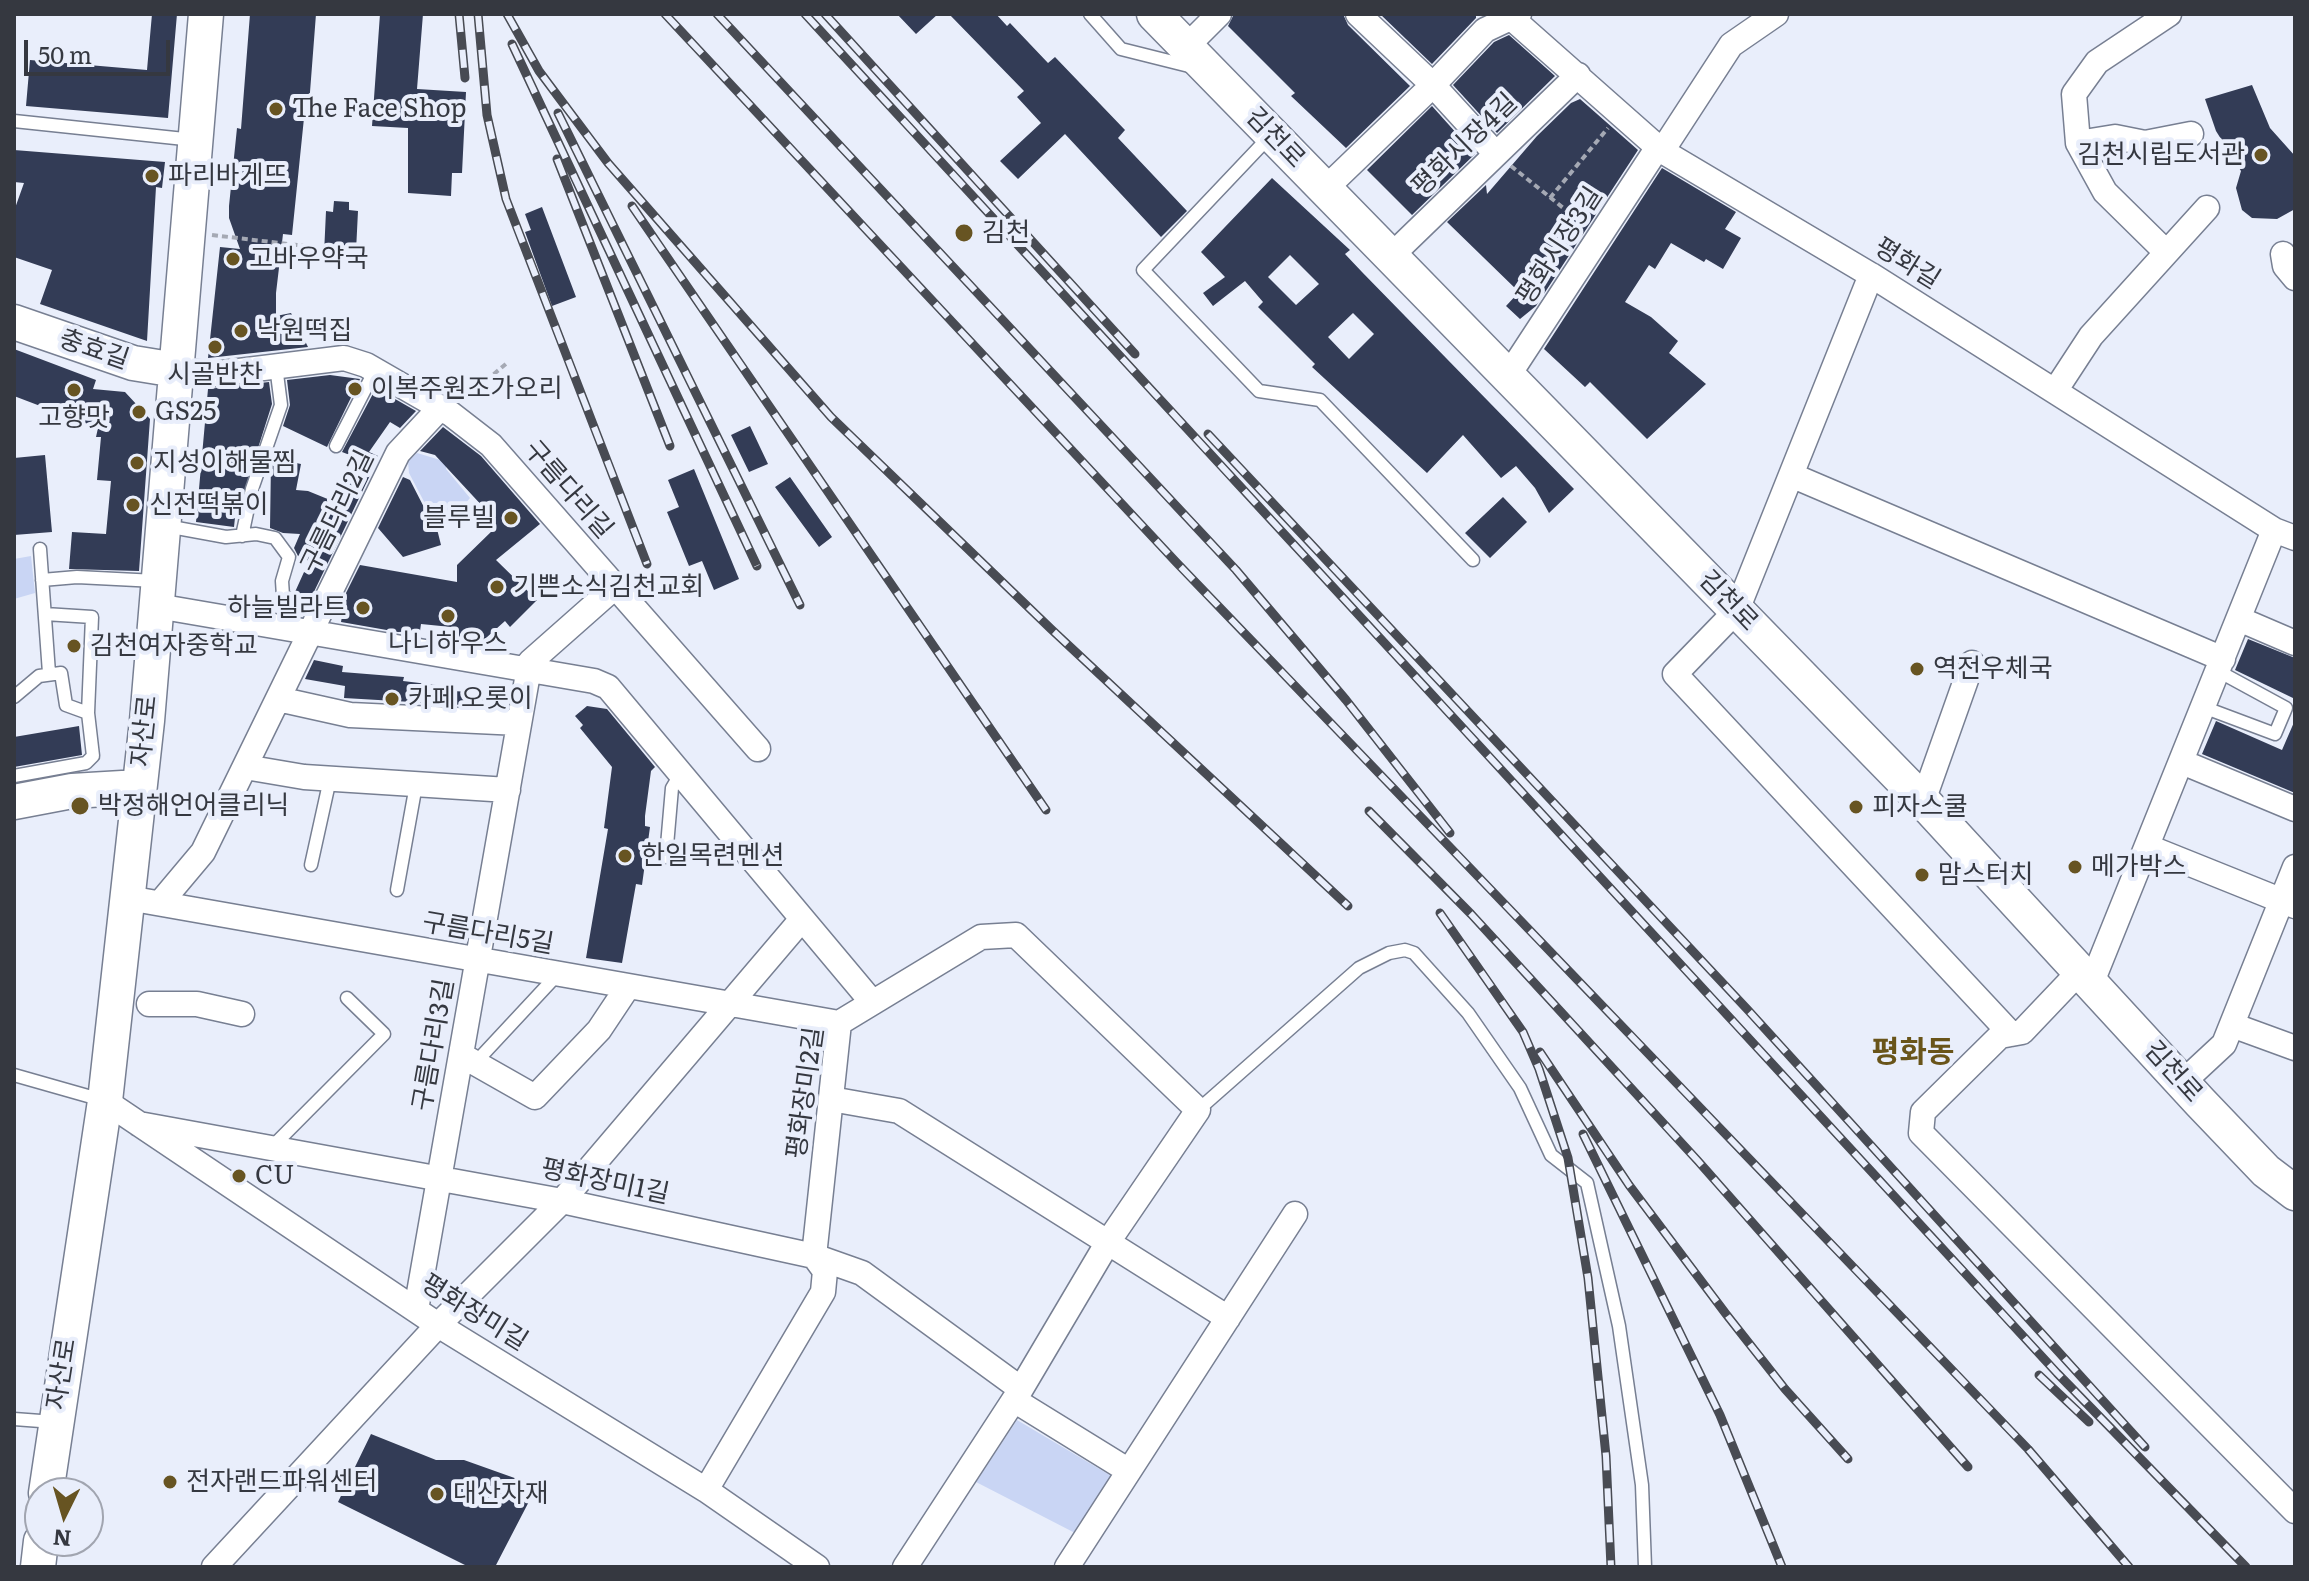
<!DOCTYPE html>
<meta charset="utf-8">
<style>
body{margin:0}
#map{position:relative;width:2309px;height:1581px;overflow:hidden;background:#e9eefb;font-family:Literata,serif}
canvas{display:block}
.frame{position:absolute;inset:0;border:16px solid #353840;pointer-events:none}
.north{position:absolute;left:24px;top:1477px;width:80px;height:80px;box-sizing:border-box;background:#e9eefb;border:2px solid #a1a5b0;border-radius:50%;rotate:185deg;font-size:22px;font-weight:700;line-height:32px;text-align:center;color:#353840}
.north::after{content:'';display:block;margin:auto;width:28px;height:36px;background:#675422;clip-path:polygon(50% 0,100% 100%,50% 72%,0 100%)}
.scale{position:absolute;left:24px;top:40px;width:146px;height:36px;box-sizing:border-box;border:4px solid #353840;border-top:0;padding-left:10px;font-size:24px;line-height:28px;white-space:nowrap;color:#353840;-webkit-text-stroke:6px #e9eefb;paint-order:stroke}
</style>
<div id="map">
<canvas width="2309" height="1581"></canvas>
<div class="frame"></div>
<div class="north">N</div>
<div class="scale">50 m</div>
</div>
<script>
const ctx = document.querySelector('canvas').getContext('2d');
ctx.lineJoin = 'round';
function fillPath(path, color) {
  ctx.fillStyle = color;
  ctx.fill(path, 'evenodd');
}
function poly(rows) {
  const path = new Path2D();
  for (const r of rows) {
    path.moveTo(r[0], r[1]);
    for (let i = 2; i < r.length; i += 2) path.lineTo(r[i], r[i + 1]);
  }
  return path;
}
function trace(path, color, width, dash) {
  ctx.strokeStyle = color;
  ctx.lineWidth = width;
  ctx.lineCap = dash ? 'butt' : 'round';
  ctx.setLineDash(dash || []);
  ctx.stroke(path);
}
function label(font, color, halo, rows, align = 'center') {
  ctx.font = font + ' Literata,"Noto Sans KR",serif';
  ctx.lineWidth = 8;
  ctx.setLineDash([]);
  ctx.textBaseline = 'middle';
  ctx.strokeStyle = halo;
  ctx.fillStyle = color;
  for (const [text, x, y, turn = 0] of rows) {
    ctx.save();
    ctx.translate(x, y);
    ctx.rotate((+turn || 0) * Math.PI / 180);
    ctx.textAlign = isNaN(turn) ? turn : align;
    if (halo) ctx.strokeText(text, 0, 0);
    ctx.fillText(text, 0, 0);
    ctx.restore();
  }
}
fillPath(poly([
 [417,453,447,462,446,469,470,498,459,511,445,515,430,513,409,473,408,461],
 [31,556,35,593,14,599,14,559],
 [1017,1420,1113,1477,1077,1534,976,1482]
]), '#c9d5f4');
fillPath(poly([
 [152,14,177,14,168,118,26,106,30,60,147,70],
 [250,14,316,14,308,118,304,118,292,235,283,234,276,293,276,316,291,313,308,347,208,358,220,247,240,249,229,218,229,206,237,128,241,129],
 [380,14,423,14,417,89,466,92,462,173,452,173,451,196,408,193,408,128,372,126],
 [897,14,938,14,916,34],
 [949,14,996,14,1007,26,1010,23,1048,63,1055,57,1125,130,1118,138,1187,211,1161,237,1065,134,1018,179,1000,161,1041,123,1017,97,1024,91],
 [1234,14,1343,14,1348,25,1410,86,1346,148,1291,96,1295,93,1228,26],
 [1380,14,1476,14,1476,18,1432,64],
 [1509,35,1555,76,1497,133,1453,85,1494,42],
 [2252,85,2270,128,2295,156,2295,209,2277,219,2252,218,2242,210,2236,188,2241,171,2216,131,2205,99],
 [1580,99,1638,150,1536,306,1520,319,1506,306,1519,292,1447,222,1486,185,1487,194,1537,136,1571,103],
 [1432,106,1475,154,1412,215,1367,170],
 [14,150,165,162,162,188,156,187,147,341,40,304,52,270,14,257,14,211,24,183,14,182],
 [1662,168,1736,212,1725,229,1741,238,1723,269,1706,259,1704,262,1671,243,1655,269,1649,265,1625,302,1651,317,1678,341,1669,353,1706,384,1647,439,1590,382,1585,387,1544,349],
 [1272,178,1350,250,1345,254,1362,272,1574,489,1549,513,1535,488,1516,466,1501,478,1463,435,1427,473,1312,367,1315,364,1258,307,1263,302,1245,281,1213,306,1203,293,1225,277,1201,252],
 [1290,255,1319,284,1296,305,1268,277],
 [1353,313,1374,334,1349,359,1328,337],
 [334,201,349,202,349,210,358,211,356,251,346,251,345,255,324,254,326,211,333,212],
 [542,207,576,297,552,306,525,232,531,230,525,214],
 [14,349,96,380,93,389,125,392,150,419,139,571,69,569,72,532,106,534,111,481,97,480,101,437,96,437,98,428,14,396],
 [330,375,360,379,327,447,283,426,290,405,287,380],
 [269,382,272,404,239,508,236,508,234,527,196,522,208,389],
 [376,388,416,411,400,428,390,422,369,452,378,456,375,465,310,600,295,592,309,561,298,556,294,548,300,534,283,533,270,528,271,462,272,458,301,464,296,490,308,491,335,502,355,457,342,452],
 [750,426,768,464,749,472,731,435],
 [443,427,481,456,540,524,496,560,537,600,510,627,505,621,477,646,465,644,451,627,421,624,420,631,398,632,341,622,346,593,360,565,457,582,457,565,494,529,480,513,485,509,435,455,420,451],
 [45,455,52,532,14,535,14,458],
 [694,469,739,579,714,590,702,561,689,566,667,512,679,507,668,480],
 [403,477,410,480,430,519,434,517,441,545,403,557,378,528],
 [790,477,832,537,819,547,775,487],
 [1503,497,1527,522,1490,558,1465,533],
 [2248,639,2295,658,2295,699,2235,670],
 [314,660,343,666,342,672,404,677,403,681,436,685,436,690,470,692,469,696,498,700,497,707,344,698,345,686,305,679],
 [587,706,607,709,655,767,651,771,645,816,645,826,650,827,642,885,636,884,622,963,586,958,608,829,604,828,612,767,580,728,583,725,575,716],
 [2295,720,2295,793,2202,754,2216,721,2282,750],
 [79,726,82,755,14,767,14,737],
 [371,1434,436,1460,464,1460,537,1486,495,1567,469,1567,338,1502]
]), '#333c56');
const lane = poly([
 [1090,14,1121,49,1193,67],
 [14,121,194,140],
 [1271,135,1143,270,1259,391,1320,400,1473,560],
 [336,446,375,370],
 [166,526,226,537,256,534,275,538,289,557,282,581,283,596,319,615],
 [242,536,252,489,281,405,276,366],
 [40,549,49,673],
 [42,580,77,577,156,581],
 [14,697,39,676,61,673,66,705,88,713],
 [2203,707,2275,734,2286,708,2218,671],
 [14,776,86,763,93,756,88,713,92,617,45,614],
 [666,857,672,788,681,773],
 [311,865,330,779],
 [397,890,416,785],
 [475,1063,557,975],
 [14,1075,102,1100],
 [1198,1110,1359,968,1389,953,1405,950,1414,953,1468,1013,1520,1088,1551,1155,1587,1183,1619,1326,1642,1485,1645,1567],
 [271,1148,384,1034,347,998],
 [14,1419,54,1422]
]);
const street = poly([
 [1507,14,1662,151,1871,275,2274,530,2295,538],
 [1186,47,1219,14],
 [2078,143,2115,137,2145,143,2191,134],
 [1662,151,1731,45,1776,14],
 [1496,154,1433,85,1485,30,1519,14],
 [1325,189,1433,85,1358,14],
 [2166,252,2105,192,2078,143,2074,94,2097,62,2169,14],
 [2283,254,2285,266,2295,278],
 [1391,256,1578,75],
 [1871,275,1737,610,1675,674,2011,1034],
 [176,370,215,374,344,358,366,365,451,414,491,445,758,749],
 [1508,376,1658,147],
 [2055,391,2091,336,2207,208],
 [1791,475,2223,659],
 [157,606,594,681,608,687,872,1002],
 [2239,619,2295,643],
 [278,699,350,715,519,723],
 [2182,762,2295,809],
 [245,767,304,777,508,790],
 [1923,801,1972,663],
 [2148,847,2295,906],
 [128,898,839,1023],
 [161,902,203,852,398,453,440,408],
 [2081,970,2022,1032,2000,1036,1923,1112,1921,1133,2295,1511],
 [2092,982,2274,530],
 [149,1004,197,1004,242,1014],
 [2232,1025,2295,1048],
 [461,1055,535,1097,599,1030,627,988],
 [2182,1083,2224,1044,2295,867],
 [831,1099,899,1111,1228,1318],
 [105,1101,438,1325,706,1490,817,1567],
 [139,1124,562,1201,814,1256,862,1273,1021,1389],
 [416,1310,530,662,616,586],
 [1014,1400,1129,1471],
 [706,1490,823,1292,825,1271,814,1256,839,1023,981,937,1016,935,1198,1110,1108,1242,1021,1389,905,1567],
 [214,1567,438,1325,562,1201,802,919],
 [1067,1567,1295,1214]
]);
const secondary = poly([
 [1154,14,1923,801,2200,1102,2266,1171,2295,1193],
 [14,322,133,363,176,370],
 [14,802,72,791,139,787],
 [46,1493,105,1101,147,721,206,14],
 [38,1567,41,1541]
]);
trace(lane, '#777f92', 15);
trace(street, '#777f92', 27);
trace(secondary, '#777f92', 37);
trace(poly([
 [1511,166,1582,223],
 [1550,198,1608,128],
 [212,235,305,246],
 [463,400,507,363]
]), '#a5a9b4', 4, [6, 4]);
trace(lane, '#fff', 12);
trace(street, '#fff', 24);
trace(secondary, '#fff', 34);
const rail = poly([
 [459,14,465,78],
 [478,14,487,115,506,199,647,564],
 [507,14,539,71,608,163,831,417,1051,629,1348,906],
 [665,14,1176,562,2028,1449,2129,1567],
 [717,14,1236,570,1346,700,1450,833],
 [805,14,2057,1373,2246,1567],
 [825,14,1135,354],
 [512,44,757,566],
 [558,113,800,605],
 [557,159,670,446],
 [632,206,1046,810],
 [1208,434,1747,1009,2145,1447],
 [1369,811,1471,914,1698,1161,1968,1467],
 [1440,913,1523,1032,1539,1069,1568,1158,1588,1278,1606,1456,1611,1567],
 [1540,1052,1629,1185,1726,1314,1785,1389,1848,1459],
 [1583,1134,1720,1415,1782,1567],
 [2039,1375,2089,1422]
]);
trace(rail, '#484b53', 9);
trace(rail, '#e9eefb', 6, [18]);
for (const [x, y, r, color] of [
 [276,109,8,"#675422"],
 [2261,155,8,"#675422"],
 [152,176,8,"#675422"],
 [964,233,10,"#675422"],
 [233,259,8,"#675422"],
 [241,331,8,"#675422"],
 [215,347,8,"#675422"],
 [355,389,8,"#675422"],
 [74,390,8,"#675422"],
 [139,412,8,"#675422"],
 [137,463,8,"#675422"],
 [133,505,8,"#675422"],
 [511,518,8,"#675422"],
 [497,587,8,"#675422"],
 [363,608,8,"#675422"],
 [448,616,8,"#675422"],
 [74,646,8,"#675422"],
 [1917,669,8,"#675422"],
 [392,699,8,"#675422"],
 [80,806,10,"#675422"],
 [1856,807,8,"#675422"],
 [625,856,8,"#675422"],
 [2075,867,8,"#675422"],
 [1922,875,8,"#675422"],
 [239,1176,8,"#675422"],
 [170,1482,8,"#675422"],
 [437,1494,8,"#675422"]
]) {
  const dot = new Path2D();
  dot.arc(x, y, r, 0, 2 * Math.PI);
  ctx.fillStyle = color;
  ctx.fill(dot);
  trace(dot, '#e9eefb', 3);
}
label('26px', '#353840', '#e9eefb', [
 ["The Face Shop",292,109],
 ["김천시립도서관",2245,155,"right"],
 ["파리바게뜨",168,176],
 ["김천",982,233],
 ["고바우약국",249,259],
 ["낙원떡집",257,331],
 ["시골반찬",215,375,"center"],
 ["이복주원조가오리",371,389],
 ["GS25",155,412],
 ["고향맛",74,418,"center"],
 ["지성이해물찜",153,463],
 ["신전떡볶이",149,505],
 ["블루빌",495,518,"right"],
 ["기쁜소식김천교회",513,587],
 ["하늘빌라트",347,608,"right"],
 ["나니하우스",448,644,"center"],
 ["김천여자중학교",90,646],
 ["역전우체국",1933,669],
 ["카페 오롯이",408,699],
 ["박정해언어클리닉",98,806],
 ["피자스쿨",1872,807],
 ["한일목련멘션",641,856],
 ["메가박스",2091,867],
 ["맘스터치",1938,875],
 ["CU",255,1176],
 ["전자랜드파워센터",186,1482],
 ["대산자재",453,1494]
], 'left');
label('26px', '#353840', '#e9eefb', [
 ["김천로",1275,138,46],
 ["평화시장4길",1465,145,-44],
 ["평화시장3길",1560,246,-57],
 ["평화길",1907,264,32],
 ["충효길",94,350,19],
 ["구름다리길",568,490,49],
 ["구름다리2길",338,512,-64],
 ["김천로",1728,601,46],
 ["자산로",145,731,-84],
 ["구름다리5길",488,934,10],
 ["구름다리3길",434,1045,-80],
 ["김천로",2173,1072,48],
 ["평화장미2길",806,1093,-82],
 ["평화장미1길",605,1182,12],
 ["평화장미길",474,1313,32],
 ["자산로",62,1374,-81]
]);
label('bold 30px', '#695419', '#e9eefb', [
 ["평화동",1913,1053]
]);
</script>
